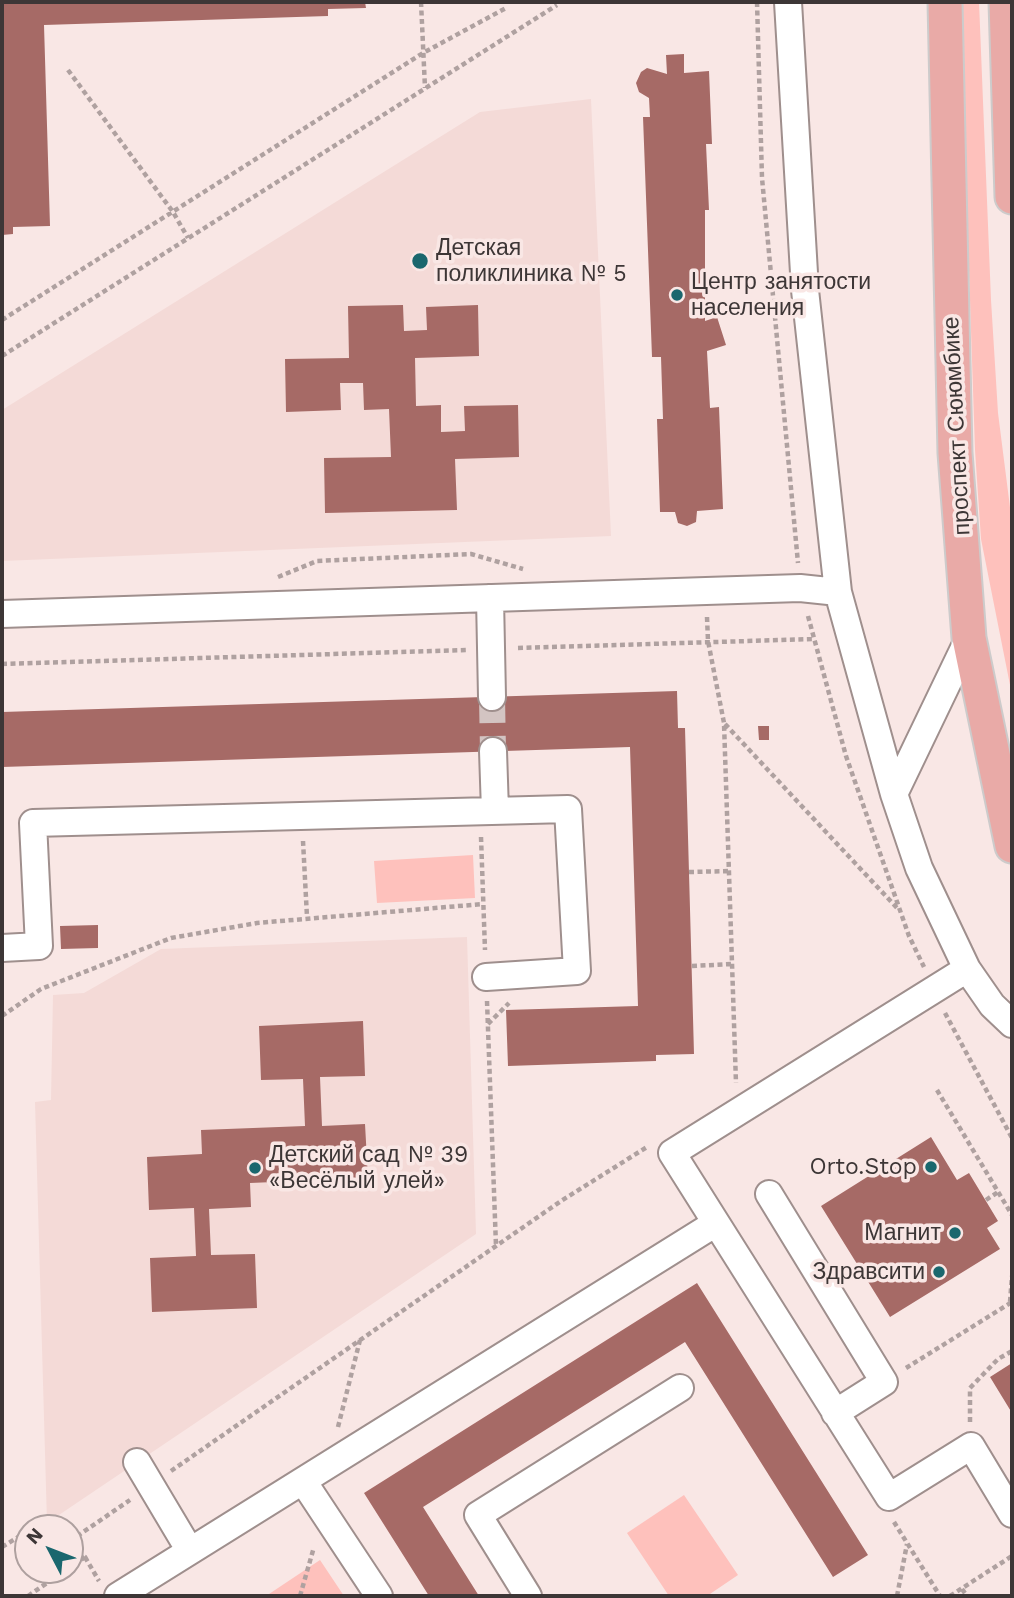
<!DOCTYPE html>
<meta charset="utf-8">
<style>
body{margin:0}
#map{position:relative;width:1014px;height:1598px;overflow:hidden;background:#f9e7e5;font-family:"Work Sans",sans-serif}
canvas{display:block}
.frame{position:absolute;inset:0;border:4px solid #3d3636;pointer-events:none}
.north{position:absolute;left:14px;top:1514px;width:70px;height:70px;box-sizing:border-box;background:#f9e7e5;border:2px solid #aea09f;border-radius:50%;rotate:312deg;font-size:19px;font-weight:700;line-height:28px;text-align:center;color:#3d3636}
.north::after{content:'';display:block;margin:auto;width:24px;height:32px;background:#1a676e;clip-path:polygon(50% 0,100% 100%,50% 72%,0 100%)}
</style>
<div id="map">
<canvas width="1014" height="1598"></canvas>
<div class="frame"></div>
<div class="north">N</div>
</div>
<script>
const ctx = document.querySelector('canvas').getContext('2d');
ctx.lineJoin = 'round';
function fillPath(path, color) {
  ctx.fillStyle = color;
  ctx.fill(path, 'evenodd');
}
function poly(rows) {
  const path = new Path2D();
  for (const r of rows) {
    path.moveTo(r[0], r[1]);
    for (let i = 2; i < r.length; i += 2) path.lineTo(r[i], r[i + 1]);
  }
  return path;
}
function trace(path, color, width, dash) {
  ctx.strokeStyle = color;
  ctx.lineWidth = width;
  ctx.lineCap = dash ? 'butt' : 'round';
  ctx.setLineDash(dash || []);
  ctx.stroke(path);
}
function label(font, color, halo, rows, align = 'center') {
  ctx.font = font + ' "Work Sans",sans-serif';
  ctx.lineWidth = 7;
  ctx.setLineDash([]);
  ctx.textBaseline = 'middle';
  ctx.strokeStyle = halo;
  ctx.fillStyle = color;
  for (const [text, x, y, turn = 0] of rows) {
    ctx.save();
    ctx.translate(x, y);
    ctx.rotate((+turn || 0) * Math.PI / 180);
    ctx.textAlign = isNaN(turn) ? turn : align;
    if (halo) ctx.strokeText(text, 0, 0);
    ctx.fillText(text, 0, 0);
    ctx.restore();
  }
}
fillPath(poly([
 [591,99,611,536,2,561,2,410,480,112],
 [467,937,476,1234,47,1523,35,1102,51,1100,53,995,84,993,161,949]
]), '#f4dad7');
fillPath(poly([
 [960,2,979,2,991,300,998,413,1012,523,1012,695,981,539,975,450],
 [473,855,475,898,377,903,374,861],
 [684,1495,738,1575,707,1596,669,1596,627,1533],
 [320,1560,344,1596,266,1596]
]), '#fec1bc');
fillPath(poly([
 [2,2,365,2,366,8,328,9,328,16,44,25,50,226,13,227,13,234,2,235],
 [684,54,684,73,709,71,712,144,706,144,709,210,705,210,705,321,717,317,726,345,707,351,710,408,719,407,723,509,697,511,696,522,687,526,678,523,675,512,660,512,657,419,663,419,661,357,652,357,643,117,650,117,649,98,639,92,636,83,641,72,647,68,667,74,666,55],
 [403,305,404,331,427,330,426,307,478,305,479,356,415,358,416,406,441,405,441,432,465,431,464,406,518,405,519,457,455,459,457,510,325,513,324,458,391,457,389,409,364,410,363,383,340,383,341,410,286,412,285,359,349,358,348,306],
 [677,691,678,728,685,728,694,1054,656,1055,656,1061,508,1066,506,1010,638,1006,630,747,2,767,2,712],
 [758,726,769,726,769,740,759,740],
 [98,925,98,948,61,949,60,926],
 [363,1021,365,1076,320,1077,322,1126,365,1124,368,1178,250,1183,251,1207,209,1209,211,1255,255,1254,257,1308,152,1312,150,1258,196,1256,194,1208,149,1210,147,1157,202,1154,201,1130,305,1126,303,1079,261,1080,259,1026],
 [931,1137,957,1180,969,1173,998,1221,987,1228,1000,1249,890,1317,821,1206],
 [697,1283,868,1555,833,1577,685,1342,423,1507,479,1596,429,1596,364,1493],
 [1012,1363,1012,1413,990,1377]
]), '#a66a66');
trace(poly([
 [492,697,493,751]
]), '#d3c4c2', 26, [26, 13]);
const minor = poly([
 [788,2,805,290,838,592,894,794,919,868,967,969,992,1005,1012,1024],
 [490,598,492,697],
 [2,614,706,591,800,588,838,592],
 [493,751,495,811],
 [894,794,969,638],
 [2,948,39,946,33,823,568,809,577,971,486,977],
 [967,969,672,1153,889,1497,971,1446,1012,1514],
 [769,1194,884,1382,835,1413],
 [137,1462,190,1551],
 [303,1481,379,1596],
 [118,1596,716,1223],
 [528,1596,478,1515,680,1388]
]);
const major = poly([
 [945,2,955,453,969,638,1012,846],
 [1006,2,1012,197]
]);
trace(minor, '#9f8f8d', 30);
trace(major, '#cdcbcb', 37);
trace(poly([
 [421,2,425,88],
 [757,2,762,178,798,563],
 [68,70,173,212,188,238],
 [2,320,423,53,506,8],
 [2,356,557,5],
 [278,577,317,561,471,554,523,569],
 [808,616,846,756,909,936,924,967],
 [707,617,708,641,724,723,736,1083],
 [518,648,814,639],
 [2,664,467,650],
 [725,724,898,909],
 [481,837,485,950],
 [303,841,307,917],
 [689,872,731,871],
 [692,966,733,964],
 [487,1001,496,1246],
 [945,1013,1012,1138],
 [2,1016,41,989,171,938,257,923,483,904],
 [488,1024,509,1003],
 [937,1090,1012,1215],
 [986,1200,998,1192],
 [1010,1302,1012,1276],
 [906,1368,1012,1302],
 [970,1422,970,1388,998,1359,1012,1351],
 [338,1427,360,1340],
 [171,1471,561,1201,647,1147],
 [894,1522,940,1596],
 [70,1541,130,1500],
 [2,1547,28,1531],
 [70,1548,85,1557,70,1568],
 [85,1557,99,1581],
 [962,1589,967,1596],
 [28,1596,66,1570],
 [300,1596,314,1547],
 [897,1596,907,1544],
 [950,1596,1012,1556]
]), '#afa1a0', 4.5, [5, 3.5]);
trace(minor, '#fff', 26);
trace(major, '#e9aaa7', 33);
for (const [x, y, r, color] of [
 [420,261,9,"#1a676e"],
 [677,295,7,"#1a676e"],
 [931,1167,7,"#1a676e"],
 [255,1168,7,"#1a676e"],
 [955,1233,7,"#1a676e"],
 [939,1272,7,"#1a676e"]
]) {
  const dot = new Path2D();
  dot.arc(x, y, r, 0, 2 * Math.PI);
  ctx.fillStyle = color;
  ctx.fill(dot);
  trace(dot, '#f9e7e5', 2.5);
}
label('23px', '#3d3636', '#f9e7e5', [
 ["Детская",436,248],
 ["поликлиника № 5",436,274],
 ["Центр занятости",691,282],
 ["населения",691,308],
 ["Детский сад № 39",269,1155],
 ["«Весёлый улей»",269,1181],
 ["Orto.Stop",917,1167,"right"],
 ["Магнит",941,1233,"right"],
 ["Здравсити",925,1272,"right"]
], 'left');
label('23px', '#3d3636', '#f9e7e5', [
 ["проспект Сююмбике",957,426,-93]
]);
</script>
